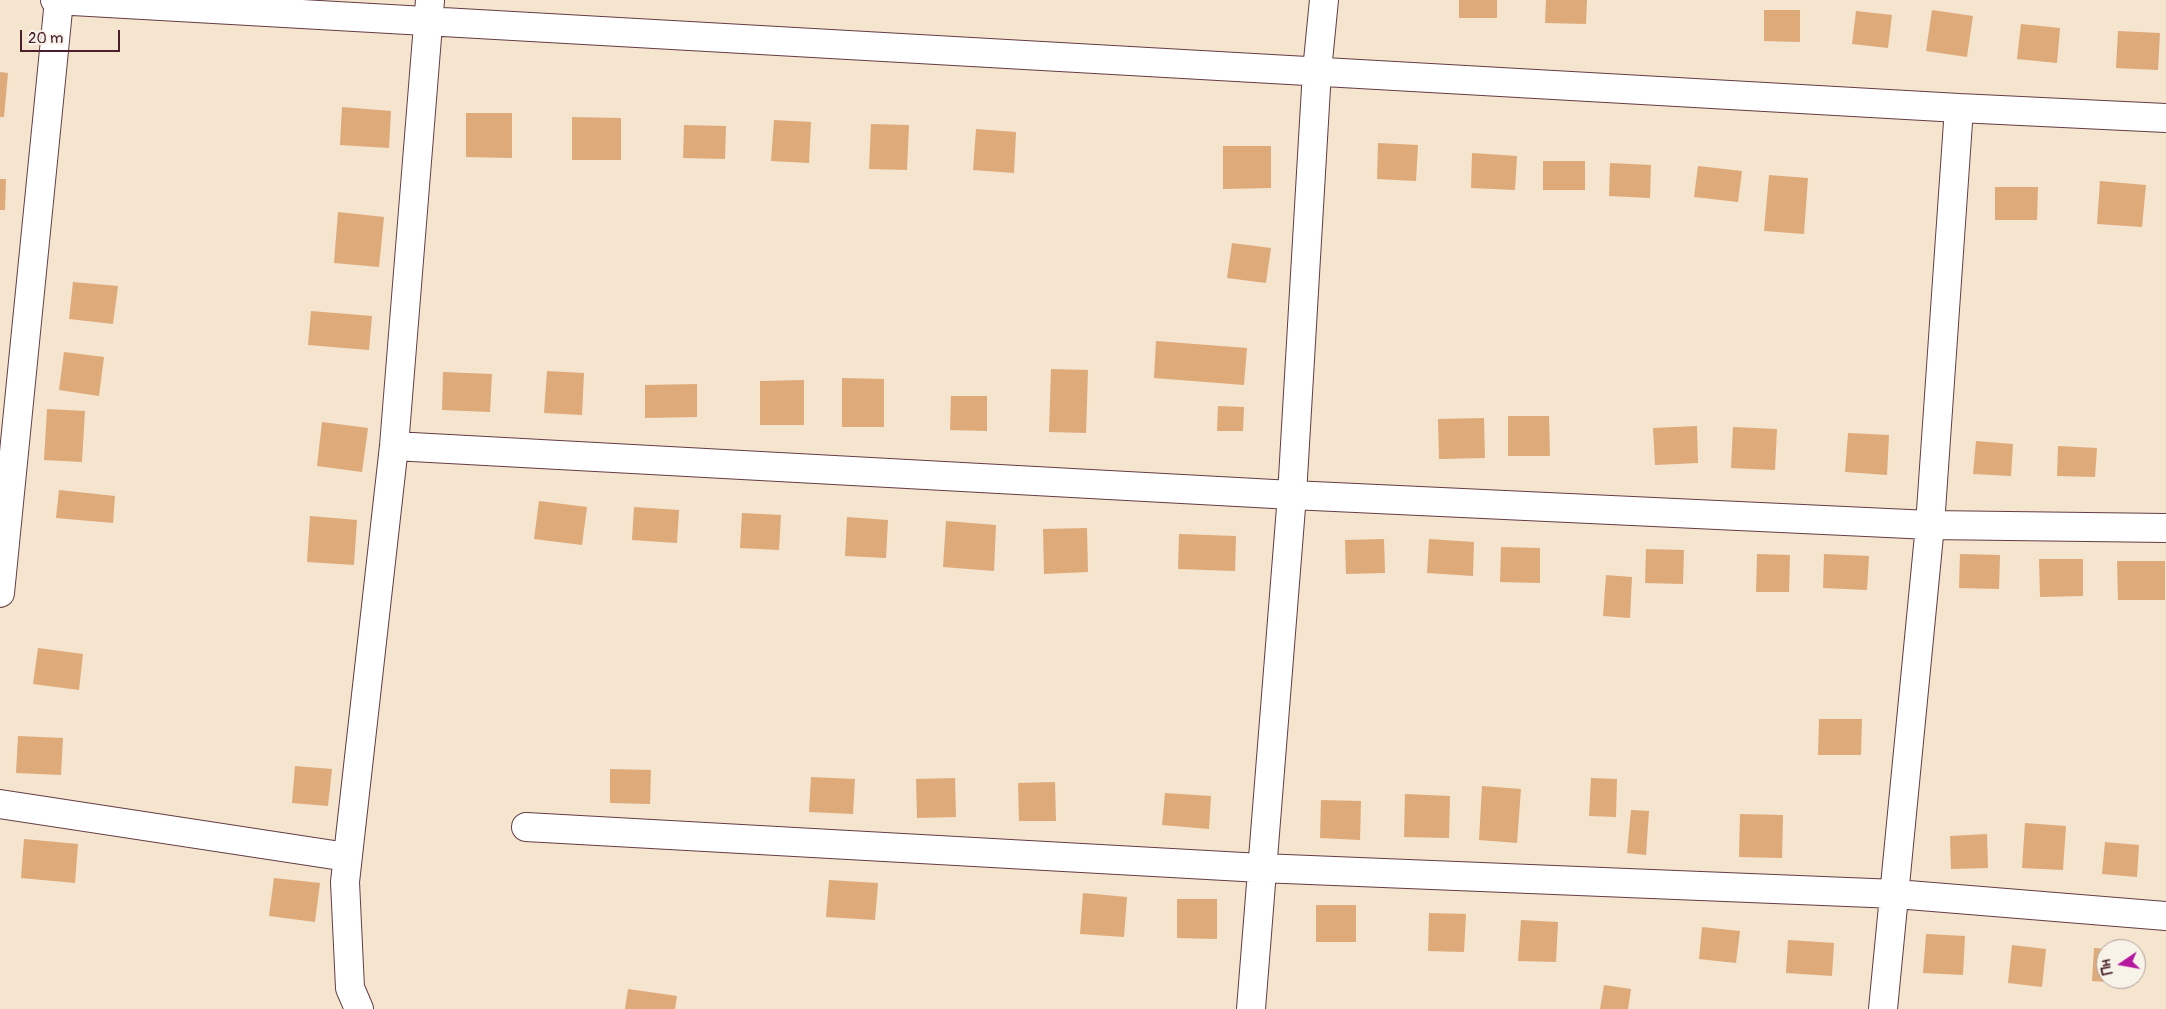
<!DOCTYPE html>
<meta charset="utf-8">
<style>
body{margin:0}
#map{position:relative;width:2166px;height:1009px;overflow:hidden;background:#f5e4ce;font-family:Pangolin,sans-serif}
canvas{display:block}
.north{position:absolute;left:2096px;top:939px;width:50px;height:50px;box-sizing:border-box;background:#f7f3e8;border:1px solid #b29e9c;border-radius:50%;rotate:258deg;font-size:14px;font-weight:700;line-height:20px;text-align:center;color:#4a1f2b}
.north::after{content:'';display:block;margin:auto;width:18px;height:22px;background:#b5179e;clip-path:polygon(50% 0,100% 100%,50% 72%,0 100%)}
.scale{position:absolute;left:20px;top:30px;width:100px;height:22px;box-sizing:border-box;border:2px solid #4a1f2b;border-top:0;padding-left:6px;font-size:15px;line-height:18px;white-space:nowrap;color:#4a1f2b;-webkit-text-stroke:4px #f7f3e8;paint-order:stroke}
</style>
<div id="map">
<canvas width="2166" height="1009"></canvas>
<div class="north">Пн</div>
<div class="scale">20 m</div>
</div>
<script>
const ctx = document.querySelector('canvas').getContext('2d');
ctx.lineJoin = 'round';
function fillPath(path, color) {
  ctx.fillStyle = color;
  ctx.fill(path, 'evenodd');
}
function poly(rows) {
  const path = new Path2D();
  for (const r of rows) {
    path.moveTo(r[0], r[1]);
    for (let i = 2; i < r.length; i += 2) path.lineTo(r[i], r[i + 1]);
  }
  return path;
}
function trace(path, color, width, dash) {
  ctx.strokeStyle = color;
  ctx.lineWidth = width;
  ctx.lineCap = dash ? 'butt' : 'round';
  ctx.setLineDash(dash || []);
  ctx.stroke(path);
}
fillPath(poly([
 [1459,0,1497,0,1497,18,1459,18],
 [1546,0,1587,0,1586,24,1545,23],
 [1764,10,1800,10,1800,42,1764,41],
 [1932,10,1973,16,1967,57,1926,51],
 [1856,11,1892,15,1888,48,1852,44],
 [2021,24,2060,28,2057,63,2017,59],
 [2118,31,2160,33,2158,70,2116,68],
 [0,72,8,73,4,117,0,117],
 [342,107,391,111,389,148,340,145],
 [466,113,512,113,512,158,466,157],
 [572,117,621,118,621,160,572,160],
 [774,120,811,122,809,163,771,161],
 [871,124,909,125,907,170,869,169],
 [684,125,726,126,725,159,683,158],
 [976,129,1016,132,1014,173,973,170],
 [1378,143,1418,145,1416,181,1377,179],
 [1223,146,1271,146,1271,188,1223,189],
 [1472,153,1517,156,1515,190,1471,188],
 [1543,161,1585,161,1585,190,1543,190],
 [1610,163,1651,165,1650,198,1609,196],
 [1698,166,1742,171,1738,202,1694,197],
 [1769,175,1808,178,1804,234,1764,231],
 [0,179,6,179,5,210,0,210],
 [2100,181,2146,185,2142,227,2097,224],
 [1995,187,2038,187,2037,220,1995,220],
 [338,212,384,217,379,267,334,263],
 [1232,243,1271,248,1266,283,1227,278],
 [73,282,118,286,113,324,69,319],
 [311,311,372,316,369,350,308,345],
 [1156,341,1247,348,1244,385,1154,378],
 [64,352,104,357,99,396,59,390],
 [1051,369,1088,370,1086,433,1049,432],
 [547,371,584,373,582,415,544,413],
 [443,372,492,374,490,412,442,410],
 [842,378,884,379,884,427,842,427],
 [804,380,804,425,760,425,760,381],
 [697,384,697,417,645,418,645,385],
 [951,396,987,396,987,431,950,430],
 [1218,406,1244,407,1243,431,1217,431],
 [47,409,85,411,82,462,44,460],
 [1508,416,1549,416,1550,456,1508,456],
 [1484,418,1485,458,1439,459,1438,419],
 [322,422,368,428,362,472,317,466],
 [1697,426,1698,463,1655,465,1653,428],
 [1733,427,1777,429,1775,470,1731,468],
 [1848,433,1889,435,1887,475,1845,472],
 [1976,441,2013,444,2011,476,1973,474],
 [2058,446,2097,448,2095,477,2057,476],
 [59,490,115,496,113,523,56,518],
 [539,501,587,507,582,545,534,539],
 [634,507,679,510,677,543,632,540],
 [742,513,781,515,779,550,740,548],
 [310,516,357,520,354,565,307,562],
 [847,517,888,520,886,558,845,556],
 [946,521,996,525,994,571,943,567],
 [1087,528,1088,572,1044,574,1043,529],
 [1179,534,1236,536,1235,571,1178,569],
 [1384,539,1385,573,1346,574,1345,540],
 [1429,539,1474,542,1473,576,1427,573],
 [1501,547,1540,548,1540,583,1500,582],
 [1646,549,1684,550,1683,584,1645,583],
 [1757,554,1790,555,1789,592,1756,592],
 [1824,554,1869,556,1867,590,1823,588],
 [1960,554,2000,555,1999,589,1959,588],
 [2039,559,2083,559,2083,596,2040,597],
 [2117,561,2165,561,2165,600,2118,600],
 [1606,575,1632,577,1630,618,1603,616],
 [38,648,83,654,79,690,33,684],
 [1819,719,1862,719,1861,755,1818,755],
 [18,736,63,738,61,775,16,773],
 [295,766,332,769,328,806,292,803],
 [610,769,651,770,650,804,610,803],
 [811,777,855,779,853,814,809,812],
 [955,778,956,817,917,818,916,779],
 [1591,778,1617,779,1616,817,1589,816],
 [1055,782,1056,821,1019,821,1018,783],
 [1482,786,1521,789,1517,843,1479,840],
 [1165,793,1211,796,1209,829,1162,825],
 [1405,794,1450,796,1449,838,1404,837],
 [1321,800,1361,801,1360,840,1320,838],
 [1631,810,1649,811,1646,855,1627,853],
 [1740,814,1783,815,1782,858,1739,857],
 [2025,823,2066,826,2063,870,2022,868],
 [1987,834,1988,868,1951,869,1950,836],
 [24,839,78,844,75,883,21,878],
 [2105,842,2139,845,2137,877,2102,874],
 [274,878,320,883,315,922,269,916],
 [829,880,878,883,875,920,826,917],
 [1083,893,1127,897,1124,937,1080,934],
 [1177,899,1217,899,1217,939,1177,938],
 [1316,905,1356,905,1356,942,1316,942],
 [1429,913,1466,914,1464,952,1428,951],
 [1521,920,1558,922,1556,962,1518,961],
 [1702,927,1740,931,1736,963,1699,959],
 [1926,934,1965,936,1963,975,1923,973],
 [1788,940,1834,943,1832,976,1786,973],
 [2012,945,2046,949,2042,987,2008,983],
 [2094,948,2106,949,2106,979,2126,979,2126,983,2092,981],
 [1604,985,1631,989,1628,1009,1600,1009],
 [628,989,677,996,675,1009,625,1009]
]), '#deaa7a');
const street = poly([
 [55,0,1959,108,2166,118],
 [394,446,1292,495,1930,525,2166,528],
 [0,593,59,0],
 [0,804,347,857],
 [526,827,1261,868,1896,894,2166,916],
 [359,1009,350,988,345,882,394,446,430,0],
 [1251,1009,1292,495,1317,71,1324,0],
 [1883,1009,1930,525,1959,108]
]);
trace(street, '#643d43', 30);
trace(street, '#fff', 28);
</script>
